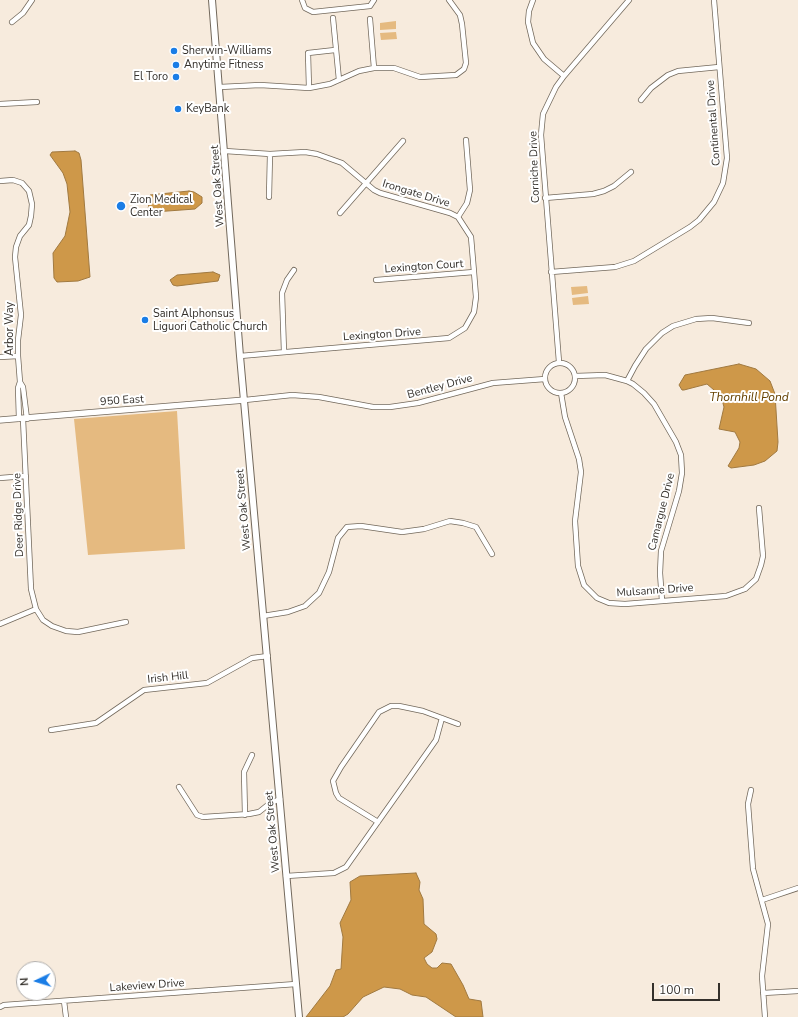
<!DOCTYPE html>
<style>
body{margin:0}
#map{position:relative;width:798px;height:1017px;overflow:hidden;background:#f7ebdd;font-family:"Nunito Sans",sans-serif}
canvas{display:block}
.north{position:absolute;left:16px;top:961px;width:40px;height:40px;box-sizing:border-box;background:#fff;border:1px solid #aeacaa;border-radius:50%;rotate:266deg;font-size:11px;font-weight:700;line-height:16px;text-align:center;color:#34302b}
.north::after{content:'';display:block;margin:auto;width:14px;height:18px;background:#1a7de6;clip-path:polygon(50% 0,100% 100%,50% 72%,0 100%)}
.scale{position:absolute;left:652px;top:983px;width:68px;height:18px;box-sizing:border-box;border:2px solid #34302b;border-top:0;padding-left:5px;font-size:12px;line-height:14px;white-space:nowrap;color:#34302b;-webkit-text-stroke:3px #fff;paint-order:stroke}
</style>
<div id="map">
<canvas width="798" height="1017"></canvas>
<div class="north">N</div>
<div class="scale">100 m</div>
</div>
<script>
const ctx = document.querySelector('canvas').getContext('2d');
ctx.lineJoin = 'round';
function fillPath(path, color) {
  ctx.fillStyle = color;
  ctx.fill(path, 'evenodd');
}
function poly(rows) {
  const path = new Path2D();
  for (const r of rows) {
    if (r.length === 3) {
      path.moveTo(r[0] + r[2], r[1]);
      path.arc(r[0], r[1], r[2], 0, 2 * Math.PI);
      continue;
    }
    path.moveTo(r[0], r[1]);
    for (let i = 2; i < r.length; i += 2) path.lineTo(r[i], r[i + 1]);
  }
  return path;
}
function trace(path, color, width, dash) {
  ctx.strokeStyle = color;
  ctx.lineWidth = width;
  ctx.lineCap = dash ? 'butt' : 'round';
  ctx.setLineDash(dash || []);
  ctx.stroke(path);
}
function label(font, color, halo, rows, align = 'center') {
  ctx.font = font + ' "Nunito Sans",sans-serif';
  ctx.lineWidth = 4;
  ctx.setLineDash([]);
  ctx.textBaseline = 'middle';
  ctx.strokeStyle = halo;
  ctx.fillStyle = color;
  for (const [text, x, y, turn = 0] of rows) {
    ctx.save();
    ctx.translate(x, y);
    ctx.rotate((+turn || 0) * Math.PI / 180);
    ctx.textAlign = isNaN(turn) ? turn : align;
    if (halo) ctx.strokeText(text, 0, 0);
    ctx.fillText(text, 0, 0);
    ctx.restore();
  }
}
fillPath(poly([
 [396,21,396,29,380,30,380,23],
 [396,32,397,39,381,40,380,33],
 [587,286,588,293,572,295,571,287],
 [588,296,589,304,573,305,572,298],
 [177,411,185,549,88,555,74,419]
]), '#e5ba80');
const water = poly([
 [75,151,79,153,81,160,90,277,78,281,57,282,54,278,53,253,65,236,70,212,67,184,63,173,50,155,52,152,75,151],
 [189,191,194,192,202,197,202,203,195,209,154,212,148,210,150,195,189,191],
 [213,272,220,275,218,281,177,286,173,285,170,280,177,275,213,272],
 [739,364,756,369,770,381,775,394,778,442,777,451,765,461,754,465,731,468,728,466,739,448,740,442,735,432,719,429,724,407,721,396,707,384,684,390,682,390,679,385,685,375,739,364],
 [416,873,420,882,419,890,423,899,424,924,436,934,437,939,432,952,424,958,427,964,432,968,437,968,442,963,451,964,463,985,469,999,481,1001,483,1017,456,1017,426,997,412,995,400,989,384,987,363,997,348,1014,343,1017,306,1017,330,986,336,970,341,969,343,937,340,923,351,900,350,882,360,876,416,873]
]);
fillPath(water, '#ce9849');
trace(water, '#a07940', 1);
const minor = poly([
 [302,0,305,8,313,12,370,6,374,0],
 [533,0,529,11,528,22,533,43,544,59,564,76],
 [333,18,339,80],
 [370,19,374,68],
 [12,22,23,13,32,0],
 [220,87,260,85,309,88,330,84,359,71,374,68,394,68,420,77,456,75,464,69,466,63,462,24,460,15,449,0],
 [309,88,308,53,335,50],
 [641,100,651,88,668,75,678,71,719,67],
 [0,104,37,102],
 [225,151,270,154,305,152,317,154,342,163,374,190,380,193,450,213,458,217,471,237,474,272,476,297,474,312,465,328,449,338,240,356],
 [0,181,13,180,22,183,29,191,32,204,31,216,29,225,20,236,16,247,15,257,21,315,18,340,18,356,20,382,23,387,27,419],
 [269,197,270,154],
 [545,198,593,194,604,191,614,186,631,172],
 [340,213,403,141],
 [458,217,467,203,470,190,466,140],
 [551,272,615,267,634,261,690,227,699,220,714,202,723,183,727,158,714,0],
 [376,280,474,272],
 [284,352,282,293,287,280,294,270],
 [0,357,18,356],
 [559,362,541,135,543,114,556,87,564,76,629,0],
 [560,378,15],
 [575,376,605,375,627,381,633,384,644,393,654,404,676,442,681,455,682,473,679,491,661,551,660,573,662,601],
 [627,381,635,366,646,349,662,333,673,326,696,319,712,318,749,323],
 [561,393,565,417,579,459,581,472,575,521,578,566,584,585,597,598,609,603,625,604,726,596,745,589,756,579,761,565,763,556,759,508],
 [245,400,292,395,319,397,373,407,390,407,418,403,493,383,545,379],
 [19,419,18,388,20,382],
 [23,419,31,589,36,609,43,620,52,626,66,631,78,632,126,622],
 [0,478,26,476],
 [263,616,288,612,305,606,319,593,329,572,338,538,347,527,361,526,402,532,424,529,450,521,463,523,476,527,492,554],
 [0,624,36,609],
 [51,730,96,723,144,690,207,683,252,658,268,656],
 [179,787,197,815,203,817,249,814,259,812,269,804,280,799],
 [751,790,748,804,753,869,768,924,762,976,765,1017],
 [245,815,244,772,252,755],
 [378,822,339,798,336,793,333,781,341,767,379,712,391,706,399,706,423,711,458,724],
 [286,876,334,873,346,867,436,740,442,718],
 [762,900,798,888],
 [763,993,798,991],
 [64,1001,66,1017],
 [0,1007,4,1005,296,984]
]);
const tertiary = poly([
 [0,420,245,400]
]);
const secondary = poly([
 [212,0,240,356,299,1017]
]);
trace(minor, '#72685b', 6);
trace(tertiary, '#72685b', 7);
trace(secondary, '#72685b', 8);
trace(minor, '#fff', 4.5);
trace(tertiary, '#fff', 5.5);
trace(secondary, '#fff', 6);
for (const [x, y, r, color] of [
 [174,51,4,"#1a7de6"],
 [176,65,4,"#1a7de6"],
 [176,77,4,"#1a7de6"],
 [178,109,4,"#1a7de6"],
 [121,206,5,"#1a7de6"],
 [145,320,4,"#1a7de6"]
]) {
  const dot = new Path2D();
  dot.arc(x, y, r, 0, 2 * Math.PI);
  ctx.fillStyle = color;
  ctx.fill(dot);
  trace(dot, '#fff', 1.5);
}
label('11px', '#34302b', '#fff', [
 ["Sherwin-Williams",182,51],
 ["Anytime Fitness",184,65],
 ["El Toro",168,77,"right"],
 ["KeyBank",186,109],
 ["Zion Medical",130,200],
 ["Center",130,213],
 ["Saint Alphonsus",153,314],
 ["Liguori Catholic Church",153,327]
], 'left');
label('11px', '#34302b', '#fff', [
 ["Continental Drive",714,123,-94],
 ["Corniche Drive",535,167,-92],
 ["West Oak Street",218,186,-94],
 ["Irongate Drive",416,194,17],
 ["Lexington Court",424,267,-4],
 ["Arbor Way",10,329,-90],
 ["Lexington Drive",382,335,-4],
 ["Bentley Drive",440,387,-15],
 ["950 East",122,401,-4],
 ["West Oak Street",244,510,-95],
 ["Camargue Drive",662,512,-76],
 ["Deer Ridge Drive",19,515,-92],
 ["Mulsanne Drive",655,591,-4],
 ["Irish Hill",168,678,-6],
 ["West Oak Street",273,832,-95],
 ["Lakeview Drive",147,986,-4]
]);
label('italic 12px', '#654100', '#fff', [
 ["Thornhill Pond",749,398]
]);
</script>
